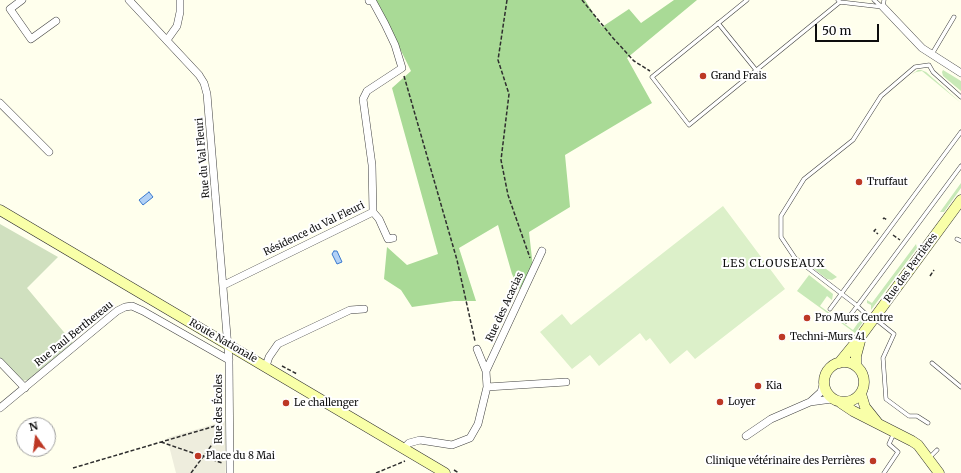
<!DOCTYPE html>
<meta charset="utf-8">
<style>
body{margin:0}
#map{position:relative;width:961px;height:473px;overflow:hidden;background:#ffffed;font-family:Merriweather,serif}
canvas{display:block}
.north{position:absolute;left:16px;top:417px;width:40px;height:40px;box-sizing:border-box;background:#fff;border:1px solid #9e9e9e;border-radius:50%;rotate:346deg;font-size:11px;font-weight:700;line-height:16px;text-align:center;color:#0d0d0d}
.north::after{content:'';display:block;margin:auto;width:14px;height:18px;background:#bd3825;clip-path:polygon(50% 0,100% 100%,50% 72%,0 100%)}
.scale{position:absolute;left:815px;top:24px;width:64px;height:18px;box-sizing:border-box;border:2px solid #0d0d0d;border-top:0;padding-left:5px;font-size:12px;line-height:14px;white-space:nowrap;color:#0d0d0d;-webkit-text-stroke:3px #fff;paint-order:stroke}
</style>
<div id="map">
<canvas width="961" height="473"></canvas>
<div class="north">N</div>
<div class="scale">50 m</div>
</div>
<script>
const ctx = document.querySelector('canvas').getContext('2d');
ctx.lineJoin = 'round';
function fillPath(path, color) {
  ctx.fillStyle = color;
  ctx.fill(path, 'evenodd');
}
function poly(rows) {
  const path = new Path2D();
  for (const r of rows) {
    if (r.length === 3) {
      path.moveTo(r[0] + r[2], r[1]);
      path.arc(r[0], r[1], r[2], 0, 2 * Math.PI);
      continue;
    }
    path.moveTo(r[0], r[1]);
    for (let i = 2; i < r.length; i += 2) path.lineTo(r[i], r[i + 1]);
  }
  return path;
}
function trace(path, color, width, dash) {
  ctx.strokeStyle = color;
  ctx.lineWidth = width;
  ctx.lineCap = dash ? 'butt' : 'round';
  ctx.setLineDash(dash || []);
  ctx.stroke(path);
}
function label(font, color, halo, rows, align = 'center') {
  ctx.font = font + ' Merriweather,serif';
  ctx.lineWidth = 4;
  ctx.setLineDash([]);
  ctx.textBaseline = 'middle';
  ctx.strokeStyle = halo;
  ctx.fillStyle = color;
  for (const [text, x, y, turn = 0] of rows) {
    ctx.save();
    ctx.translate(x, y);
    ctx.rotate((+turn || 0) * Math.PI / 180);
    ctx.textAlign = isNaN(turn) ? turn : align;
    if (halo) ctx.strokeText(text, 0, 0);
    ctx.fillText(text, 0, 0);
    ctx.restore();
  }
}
fillPath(poly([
 [918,70,921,70,926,72,961,103,922,71,916,72,911,75],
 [943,70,961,81,961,91,943,76,942,72],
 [961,183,961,188,944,212,940,212],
 [916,244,917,248,871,310,871,305,867,303,867,300,872,303],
 [818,263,837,277,832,280,827,279,814,269],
 [809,275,833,294,832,300,827,296,820,306,853,330,860,320,855,316,858,315,861,318,863,322,855,333,797,291]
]), '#c8e9b7');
fillPath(poly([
 [376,0,585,0,602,27,629,9,641,23,674,0,697,0,627,58,652,103,565,155,570,207,529,232,534,276,519,289,512,274,498,225,459,248,476,301,454,301,412,307,401,290,384,279,387,247,407,265,438,254,392,88,411,71]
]), '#a9da96');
fillPath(poly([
 [0,224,58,257,27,288,73,343,28,380,20,381,0,359]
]), '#d0e0bf');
fillPath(poly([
 [723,206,785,289,695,359,687,350,670,364,650,338,646,341,640,333,599,366,590,355,572,369,540,332,562,314,571,325]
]), '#dcf0c9');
fillPath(poly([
 [225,421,225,473,176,473,167,438]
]), '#eeeddd');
const water = poly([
 [149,192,153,197,143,205,139,200,149,192],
 [334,251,337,251,342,262,337,264,332,254,334,251]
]);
fillPath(water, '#b2d1f6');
trace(water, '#3978cd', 1);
const lane = poly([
 [747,0,652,77,689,125,840,2],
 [838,0,840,2,883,7],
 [874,0,882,7],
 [883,7,884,0],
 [718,23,756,70],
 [932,54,954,17],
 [929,65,933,72,961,97],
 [957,239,961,241],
 [830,309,961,132],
 [874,318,894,334,883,358,886,399,909,416,917,416,928,423],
 [871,319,855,304,795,258,781,237,781,216,804,179,853,140,881,96,915,67,929,65],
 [846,321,961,166],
 [932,363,961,387],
 [929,458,937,450],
 [884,473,898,452,889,444,894,433]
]);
const street = poly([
 [22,0,10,9,31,39,56,21],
 [129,0,199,75,204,83,207,94,229,360,230,473],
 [883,7,922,48,961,73],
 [167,40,177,26,180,12,180,0],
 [0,103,49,152],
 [373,212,379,219,388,239,393,238],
 [224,285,373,212,372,165,363,99,367,91,402,68,395,45,385,24,372,0,369,1],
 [0,362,25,388],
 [266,366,269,357,278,344,350,310,364,309],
 [486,371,542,251],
 [487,387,566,382],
 [810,402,832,399],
 [0,408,117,311,125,307,132,306,143,311,229,360],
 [746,436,771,419,810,402,821,392,823,385],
 [404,448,409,443,420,440,452,445,470,438,478,424,487,387,486,371,477,349]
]);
const secondary = poly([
 [0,210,445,473],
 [844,382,20],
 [839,363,861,336,961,200],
 [856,366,856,356,860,341],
 [861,394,865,407,877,422],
 [841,403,853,411,912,441,918,445,939,473]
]);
trace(lane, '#404040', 4.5);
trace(street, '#404040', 8);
trace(secondary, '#2f2f2f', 11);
trace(poly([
 [507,0,498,60,509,94,501,160,508,195,530,258],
 [582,0,613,38,634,61,650,71],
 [404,76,457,260,475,341],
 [883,219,884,218,887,220],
 [876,229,874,231,878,234],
 [893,235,900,240],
 [930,276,934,270],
 [282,366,297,374],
 [161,442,222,463],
 [73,468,222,424],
 [454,470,459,473],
 [191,473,222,431],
 [376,473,405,461]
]), '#2f2f2f', 1.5, [4, 2]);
trace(lane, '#fff', 3.5);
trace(street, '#fff', 7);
trace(secondary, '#f9ffa8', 10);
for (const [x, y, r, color] of [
 [703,76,4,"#bd3825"],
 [859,182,4,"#bd3825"],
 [807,318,4,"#bd3825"],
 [782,337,4,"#bd3825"],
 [758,386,4,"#bd3825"],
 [720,402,4,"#bd3825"],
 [286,403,4,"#bd3825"],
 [198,456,4,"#bd3825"],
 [873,461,4,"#bd3825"]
]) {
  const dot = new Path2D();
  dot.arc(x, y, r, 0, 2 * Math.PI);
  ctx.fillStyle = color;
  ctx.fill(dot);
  trace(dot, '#fff', 1.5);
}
label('10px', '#0d0d0d', '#fff', [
 ["Grand Frais",711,76],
 ["Truffaut",867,182],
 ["Pro Murs Centre",815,318],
 ["Techni-Murs 41",790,337],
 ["Kia",766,386],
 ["Loyer",728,402],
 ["Le challenger",294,403],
 ["Place du 8 Mai",206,456],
 ["Clinique vétérinaire des Perrières",865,461,"right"]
], 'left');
label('10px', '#0d0d0d', '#fff', [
 ["Rue du Val Fleuri",203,158,-95],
 ["Résidence du Val Fleuri",314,229,-26],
 ["Rue des Perrières",911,268,-54],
 ["Rue des Acacias",505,307,-65],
 ["Rue Paul Berthereau",74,334,-39],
 ["Route Nationale",223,341,30],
 ["Rue des Écoles",219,409,-90]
]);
ctx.letterSpacing = '1px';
label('11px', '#0d0d0d', '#fff', [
 ["LES CLOUSEAUX",774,264]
]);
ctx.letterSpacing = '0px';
</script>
